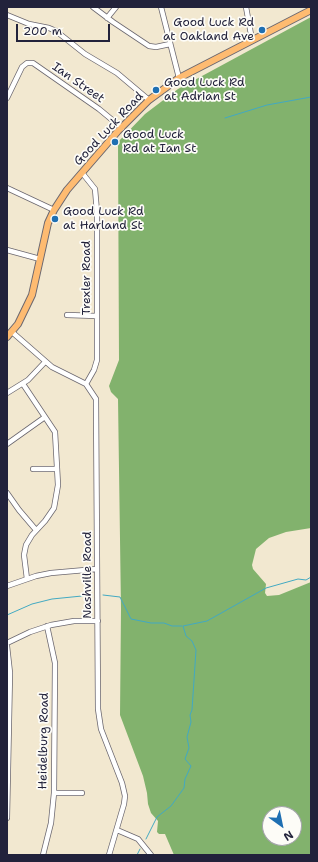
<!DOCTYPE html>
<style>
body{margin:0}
#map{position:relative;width:318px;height:862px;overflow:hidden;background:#f2e8d0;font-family:"Shantell Sans",sans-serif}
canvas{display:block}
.frame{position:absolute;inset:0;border:8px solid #22223b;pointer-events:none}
.north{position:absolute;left:262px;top:806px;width:40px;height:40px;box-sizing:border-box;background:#fdfcf7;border:1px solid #a5a5ac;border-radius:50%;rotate:147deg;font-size:11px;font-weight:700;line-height:16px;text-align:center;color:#22223b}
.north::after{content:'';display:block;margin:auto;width:14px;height:18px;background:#1f6fb2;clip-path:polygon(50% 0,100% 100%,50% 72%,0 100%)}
.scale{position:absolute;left:16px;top:24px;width:94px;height:18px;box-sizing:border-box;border:2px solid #22223b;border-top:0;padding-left:5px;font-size:12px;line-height:14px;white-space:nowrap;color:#22223b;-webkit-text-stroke:3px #fdfcf7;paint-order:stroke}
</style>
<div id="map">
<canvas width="318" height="862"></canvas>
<div class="frame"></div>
<div class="north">N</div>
<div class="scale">200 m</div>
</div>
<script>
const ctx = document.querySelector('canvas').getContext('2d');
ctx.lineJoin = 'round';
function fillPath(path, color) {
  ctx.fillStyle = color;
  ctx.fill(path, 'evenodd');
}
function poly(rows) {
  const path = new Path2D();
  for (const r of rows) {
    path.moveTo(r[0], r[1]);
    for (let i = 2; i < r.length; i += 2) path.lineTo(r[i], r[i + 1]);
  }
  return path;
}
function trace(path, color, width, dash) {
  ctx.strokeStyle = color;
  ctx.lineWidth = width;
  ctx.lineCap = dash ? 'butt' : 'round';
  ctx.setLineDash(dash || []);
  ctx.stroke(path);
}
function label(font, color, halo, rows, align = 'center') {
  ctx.font = font + ' "Shantell Sans",sans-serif';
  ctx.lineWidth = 3.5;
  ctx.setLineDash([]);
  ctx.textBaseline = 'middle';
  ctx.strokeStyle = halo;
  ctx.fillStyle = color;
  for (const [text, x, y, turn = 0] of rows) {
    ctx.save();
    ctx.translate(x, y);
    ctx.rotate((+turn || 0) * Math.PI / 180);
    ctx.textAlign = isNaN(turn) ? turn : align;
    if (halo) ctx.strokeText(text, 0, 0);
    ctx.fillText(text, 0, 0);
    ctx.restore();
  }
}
fillPath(poly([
 [311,17,311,528,286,532,269,538,256,549,252,565,253,569,266,584,265,593,267,596,279,595,311,582,311,855,174,855,165,834,159,834,157,832,158,821,151,813,148,804,147,793,143,776,120,715,121,609,118,399,111,392,109,386,119,360,118,142,145,114,178,89],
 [270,814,294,814,294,838,270,838]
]), '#82b26d');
trace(poly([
 [225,118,267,105,311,97],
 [103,595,120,597,131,619,151,623,164,623,172,626,182,626],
 [7,615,32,604,52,599,92,595],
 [146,839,157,817,171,806,184,788,185,779,191,766,185,759,189,748,187,737,191,722,190,715,192,710,196,650,192,641,186,636,183,626,207,621,266,588,298,579,306,580,311,577],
 [137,855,140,849]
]), '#42a9c2', 1);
const minor = poly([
 [93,7,113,22,149,46,156,47,170,44],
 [161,7,179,78],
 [246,7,252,40],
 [7,15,29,24,49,28,56,31,85,54,117,73,149,100],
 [107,18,116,7],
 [7,98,22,67,27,63,33,63,99,109,122,128],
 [83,174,95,189,97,212,97,360,94,370,86,384],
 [7,188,54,210],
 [7,250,40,259],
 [67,315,97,316],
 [12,332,52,367,86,384,96,399,98,709,101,729,122,783,125,796,124,804,109,855],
 [23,384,55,432,58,485,54,508,45,521,32,535,26,545,24,555,27,579],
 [7,393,28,380,45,362],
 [7,444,45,417],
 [33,469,57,469],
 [7,493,19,510,36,530],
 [7,586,36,576,51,573,97,569],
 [7,643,30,632,51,625,74,621,98,621],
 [7,646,10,673,7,818],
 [54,793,82,793],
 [117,830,138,839,151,855],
 [43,855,51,823,54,793,55,663,47,626]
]);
const major = poly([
 [7,337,18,324,32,295,48,223,54,210,67,190,118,131,149,100,179,78,311,10]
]);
trace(minor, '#6b676f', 6);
trace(major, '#6b676f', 8);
trace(minor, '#fff', 4.5);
trace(major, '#febb71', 6);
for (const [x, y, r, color] of [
 [262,30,4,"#1f6fb2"],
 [156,90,4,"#1f6fb2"],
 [115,142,4,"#1f6fb2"],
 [55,219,4,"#1f6fb2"]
]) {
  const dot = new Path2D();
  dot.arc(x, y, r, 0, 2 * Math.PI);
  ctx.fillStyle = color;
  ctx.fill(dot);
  trace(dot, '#fdfcf7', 1.5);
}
label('12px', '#22223b', '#fdfcf7', [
 ["Good Luck Rd",254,23,"right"],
 ["at Oakland Ave",254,37,"right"],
 ["Good Luck Rd",164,83],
 ["at Adrian St",164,97],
 ["Good Luck",123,135],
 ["Rd at Ian St",123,149],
 ["Good Luck Rd",63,212],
 ["at Harland St",63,226]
], 'left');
label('12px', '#22223b', '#fdfcf7', [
 ["Ian Street",78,83,35],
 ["Good Luck Road",109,129,-47],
 ["Trexler Road",87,278,-90],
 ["Nashville Road",88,575,-90],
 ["Heidelburg Road",44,741,-89]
]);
</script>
